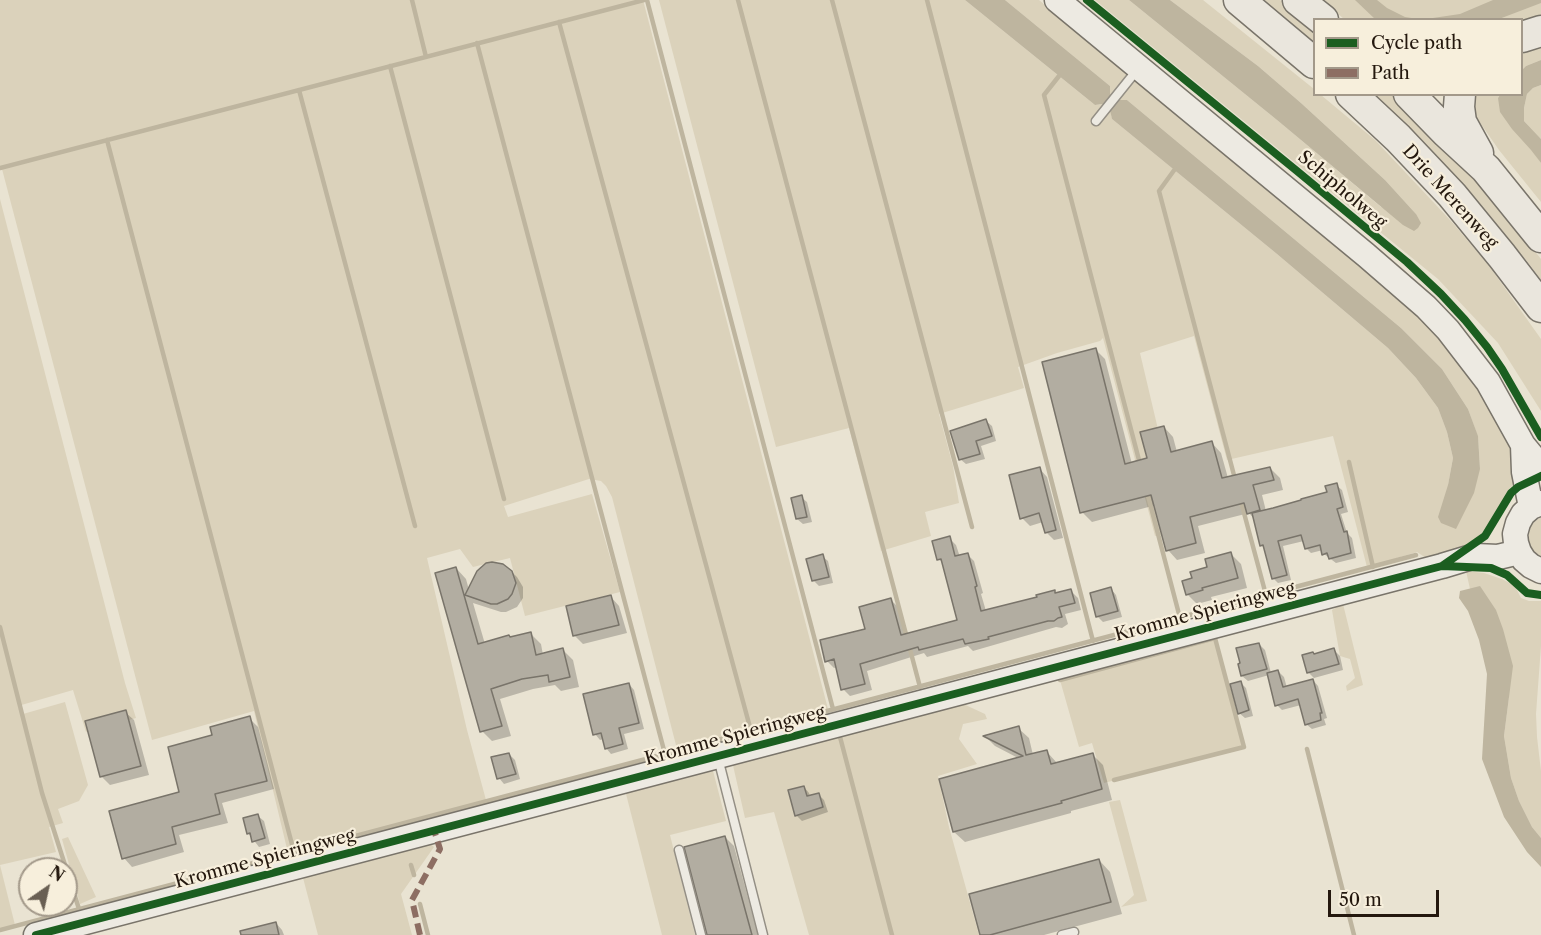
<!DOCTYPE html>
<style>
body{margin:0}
#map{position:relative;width:1541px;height:935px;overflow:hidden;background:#e9e3d2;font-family:"Libre Caslon Text",serif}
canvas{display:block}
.legend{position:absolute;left:1313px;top:18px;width:210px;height:78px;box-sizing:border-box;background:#f7efdc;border:2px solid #a3998a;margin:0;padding:8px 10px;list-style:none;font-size:18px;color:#24180e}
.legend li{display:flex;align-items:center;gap:12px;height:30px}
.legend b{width:30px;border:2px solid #a3998a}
.north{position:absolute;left:18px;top:857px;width:60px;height:60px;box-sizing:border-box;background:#f7efdc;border:2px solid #a3998a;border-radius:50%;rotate:34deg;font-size:16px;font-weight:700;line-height:24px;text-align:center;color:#24180e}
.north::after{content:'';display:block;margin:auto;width:21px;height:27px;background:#695f53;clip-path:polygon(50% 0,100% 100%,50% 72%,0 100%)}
.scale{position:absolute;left:1328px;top:890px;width:111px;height:27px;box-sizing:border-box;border:3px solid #24180e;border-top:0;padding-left:8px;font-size:18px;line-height:21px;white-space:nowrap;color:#24180e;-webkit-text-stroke:4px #f7efdc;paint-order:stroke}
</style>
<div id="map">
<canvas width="1541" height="935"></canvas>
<ul class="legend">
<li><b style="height:8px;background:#1b5e20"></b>Cycle path</li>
<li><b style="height:8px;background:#8d6e63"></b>Path</li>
</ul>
<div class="north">N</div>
<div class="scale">50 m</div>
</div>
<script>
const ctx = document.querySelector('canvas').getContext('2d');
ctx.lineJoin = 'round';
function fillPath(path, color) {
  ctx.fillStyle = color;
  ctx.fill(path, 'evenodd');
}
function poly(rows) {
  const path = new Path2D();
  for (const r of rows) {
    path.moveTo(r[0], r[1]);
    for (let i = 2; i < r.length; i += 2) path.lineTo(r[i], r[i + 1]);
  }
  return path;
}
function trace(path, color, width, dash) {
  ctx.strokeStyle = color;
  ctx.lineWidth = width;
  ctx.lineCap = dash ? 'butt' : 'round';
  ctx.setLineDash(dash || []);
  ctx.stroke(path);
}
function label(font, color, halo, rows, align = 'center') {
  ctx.font = font + ' "Libre Caslon Text",serif';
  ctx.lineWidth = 4.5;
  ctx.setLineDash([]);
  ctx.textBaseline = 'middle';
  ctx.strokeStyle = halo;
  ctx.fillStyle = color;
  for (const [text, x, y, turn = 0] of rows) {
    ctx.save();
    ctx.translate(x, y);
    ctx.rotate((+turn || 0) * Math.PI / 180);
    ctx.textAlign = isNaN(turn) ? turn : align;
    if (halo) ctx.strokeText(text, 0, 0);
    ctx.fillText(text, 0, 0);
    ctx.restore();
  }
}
fillPath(poly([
 [0,0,643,0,828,709,677,749,612,497,606,486,601,481,589,479,504,506,508,517,592,494,620,592,525,616,510,558,473,567,460,549,427,558,467,730,486,800,288,853,254,711,152,740,2,169,0,169],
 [659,0,965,0,1095,105,1102,104,1111,110,1112,119,1277,254,1388,348,1416,378,1438,408,1447,432,1453,458,1448,485,1480,469,1478,437,1468,409,1442,369,1401,328,1127,100,1118,100,1110,94,1110,86,1005,0,1039,0,1113,62,1385,281,1445,338,1492,408,1515,460,1519,481,1510,488,1484,533,1460,549,1426,558,1417,552,1367,567,1333,436,1227,460,1194,336,1140,353,1182,531,1155,536,1103,338,1100,341,1057,353,1018,367,1024,388,939,414,953,466,959,503,925,512,931,536,881,551,849,428,776,447],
 [1095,0,1129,0,1277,120,1381,207,1416,214,1385,180,1301,103,1258,66,1170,0,1203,0,1314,89,1314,94,1321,95,1375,140,1451,221,1490,267,1541,339,1541,411,1498,343,1438,279],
 [1260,0,1280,0,1314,26,1314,43],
 [1314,0,1541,0,1541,22,1522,29,1522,20,1344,19,1337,13,1332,15],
 [1541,37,1541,60,1526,66,1522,70,1522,44],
 [1541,85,1541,139,1524,121,1524,108,1527,94,1533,88],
 [1374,95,1393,95,1426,125,1488,192,1541,259,1541,280,1526,260,1462,185,1388,107],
 [1473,95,1500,95,1498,98,1541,163,1541,202,1499,150,1476,117,1472,101],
 [0,199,125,683,136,718,86,732,73,690,18,706,34,754,23,714,65,702,88,785,79,801,58,809,63,823,49,827,56,852,0,865,15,925,0,929],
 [1541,517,1541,557,1532,550,1528,540,1530,528,1533,523],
 [1466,571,1484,573,1502,579,1515,586,1521,598,1529,601,1541,601,1541,646,1536,714,1537,737,1541,771,1541,838,1532,827,1519,801,1511,778,1504,736,1509,697,1480,587,1470,589],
 [1343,604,1363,685,1347,691,1346,686,1355,678,1350,659,1340,656,1332,610],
 [1215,638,1244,747,1104,783,1092,743,1079,747,1060,680],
 [959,702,985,714,987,719,963,724,959,739,977,764,938,776,949,827,979,935,809,935,774,812,745,818,732,761],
 [712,767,726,821,670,835,695,935,662,935,625,790],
 [1120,800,1147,901,1121,907,1134,895,1109,802],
 [68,837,96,897,80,904,62,839],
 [429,842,434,847,401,894,412,935,318,935,302,874]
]), '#dbd2bb');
fillPath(poly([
 [965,0,1005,0,1110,86,1110,94,1118,100,1127,100,1401,328,1442,369,1468,409,1478,436,1480,469,1474,493,1456,529,1441,523,1438,517,1448,485,1453,458,1447,432,1438,408,1416,378,1388,348,1277,254,1112,119,1110,110,1102,104,1095,105],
 [1129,0,1170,0,1258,66,1301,103,1385,180,1416,214,1421,223,1418,228,1414,231,1403,225,1277,120],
 [1355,0,1377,0,1387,8,1405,17,1418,19,1375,19],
 [1493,0,1541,0,1541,3,1499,19,1426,19,1460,14],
 [1541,60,1541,85,1533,88,1527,94,1524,108,1524,121,1541,139,1541,163,1531,150,1512,129,1500,112,1498,98,1500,95,1522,94,1522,70,1526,66],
 [1480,586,1496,610,1503,629,1513,666,1504,736,1511,778,1519,801,1532,827,1541,838,1541,867,1527,852,1504,817,1482,759,1487,674,1479,640,1468,611,1459,598,1460,591]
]), '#beb59f');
fillPath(poly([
 [1095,349,1105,359,1132,464,1149,459,1164,427,1173,437,1177,452,1212,443,1221,453,1228,478,1270,468,1280,478,1283,490,1262,495,1266,511,1329,493,1336,485,1342,490,1348,512,1341,514,1347,533,1352,538,1356,558,1336,563,1324,554,1323,550,1311,553,1306,548,1304,541,1283,546,1291,580,1278,583,1273,578,1266,549,1262,545,1255,520,1249,513,1198,526,1205,553,1177,560,1168,550,1156,505,1092,522,1082,512],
 [986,421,992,426,996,441,981,446,985,459,966,464,960,459],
 [1039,468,1047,477,1063,538,1054,540,1046,532,1043,522,1030,526,1022,518],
 [801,497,807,502,812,522,803,524,797,519],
 [949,538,956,545,960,557,967,554,974,561,983,593,981,594,986,611,1039,598,1054,592,1057,594,1071,591,1078,598,1081,610,1065,614,1068,624,1062,628,1056,627,973,651,968,646,927,657,924,653,867,671,872,690,850,696,843,689,837,667,834,668,827,661,867,630,890,599,897,606,905,635,959,621,944,565,939,559],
 [1231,554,1241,564,1247,588,1211,597,1212,600,1197,604,1187,594,1194,579],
 [822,556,828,561,833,583,819,586,814,581,808,560],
 [456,568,466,579,469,590,508,568,517,577,523,587,523,598,517,607,506,612,501,612,473,603,485,644,531,634,541,644,543,655,563,650,573,660,579,687,561,691,555,685,533,689,500,699,511,736,492,741,482,731],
 [1111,589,1116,595,1122,617,1103,622,1097,616],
 [611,597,619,606,627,633,583,644,574,635],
 [1259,644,1265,650,1271,673,1278,671,1284,677,1287,688,1313,680,1318,686,1327,718,1324,719,1326,725,1312,729,1306,724,1301,705,1282,710,1277,705,1269,675,1248,681,1242,676],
 [1334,650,1340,656,1343,670,1314,678,1308,672,1314,655],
 [1241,683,1246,688,1253,716,1245,718,1239,713],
 [629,684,634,690,644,729,624,734,628,749,611,754,606,748,604,739,600,740,595,734],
 [125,712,134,720,149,775,110,785,101,776],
 [249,718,258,727,274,789,222,803,228,823,179,835,184,852,132,867,124,858,181,793,214,736],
 [1018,728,1029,738,1033,755,1047,752,1058,764,1092,754,1103,765,1112,800,1071,811,1071,813,965,842,954,832,1020,759,995,746,986,737],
 [509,754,515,760,520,779,504,784,499,778],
 [804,787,809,793,810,797,819,795,824,800,828,812,802,821,796,815],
 [258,816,264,821,270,844,259,847,248,833],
 [725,837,734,846,758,935,708,935],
 [1099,860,1110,872,1122,914,1044,935,982,935],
 [30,883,30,905,40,905,30,908,25,902,20,886],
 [276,923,282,930,284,935,247,935]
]), '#0003');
trace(poly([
 [412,0,426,57],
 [647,0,833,709],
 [738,0,920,687],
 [832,0,972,527],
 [927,0,1093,641],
 [559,22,751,731],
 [477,43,665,754],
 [390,66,504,499],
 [1059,76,1044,95,1140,464],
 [299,90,415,526],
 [107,140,294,852],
 [0,168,644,0],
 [1175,169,1159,191,1235,479],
 [1349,462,1373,567],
 [1147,492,1180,618],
 [1240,498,1266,595],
 [0,627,42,793,79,909],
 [1060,680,1215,638,1244,747,1114,780],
 [839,733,892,935],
 [1307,749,1354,935],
 [411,865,414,875],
 [420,904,428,935],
 [0,930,1416,555]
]), '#beb59f', 4.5);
const building = poly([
 [1096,348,1125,464,1147,458,1140,432,1164,426,1171,452,1212,441,1222,478,1270,467,1274,480,1253,485,1260,510,1247,514,1244,503,1190,517,1196,543,1166,551,1151,495,1080,513,1042,362,1096,348],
 [986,419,992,436,976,441,980,454,959,460,950,431,986,419],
 [1040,467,1056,530,1045,533,1039,513,1020,519,1009,475,1040,467],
 [1337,483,1343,507,1337,509,1344,532,1347,531,1351,553,1329,559,1327,553,1322,555,1320,545,1305,549,1301,535,1278,541,1287,575,1272,579,1263,545,1260,546,1252,513,1273,508,1301,500,1301,499,1327,492,1325,486,1337,483],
 [802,495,807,517,796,519,791,498,802,495],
 [950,536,955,556,968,553,977,586,975,587,981,611,1037,597,1036,595,1055,590,1055,593,1071,589,1075,603,1059,607,1062,617,1058,618,1054,621,1048,621,988,637,989,639,965,644,963,639,919,650,918,647,860,664,865,684,841,690,834,659,825,662,820,640,865,629,859,607,891,598,901,635,957,620,941,559,937,560,932,541,950,536],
 [1231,552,1238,578,1202,588,1203,590,1186,595,1182,581,1192,578,1190,572,1207,567,1205,559,1231,552],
 [823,554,829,577,812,581,806,559,823,554],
 [492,562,503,564,512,571,516,583,512,594,508,599,497,604,491,604,465,595,477,571,486,563,492,562],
 [456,567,478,644,509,635,510,637,531,632,536,655,563,648,570,677,549,682,548,675,522,679,491,689,502,726,480,732,435,573,456,567],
 [1111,587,1118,611,1096,617,1090,593,1111,587],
 [611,595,619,625,573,636,566,606,611,595],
 [1259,643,1267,669,1241,676,1238,664,1240,663,1236,648,1259,643],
 [1334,648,1339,664,1307,673,1302,655,1313,652,1314,654,1334,648],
 [1278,670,1283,687,1313,679,1322,713,1320,713,1321,720,1305,725,1298,699,1275,706,1267,673,1278,670],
 [1241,681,1249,710,1238,714,1230,684,1241,681],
 [629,683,639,723,619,728,623,744,605,749,601,733,593,735,583,694,629,683],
 [126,710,141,766,100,777,85,721,126,710],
 [250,716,267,781,215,794,220,814,172,827,176,844,122,859,109,811,179,792,168,747,212,735,210,727,250,716],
 [1019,726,1026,755,1047,750,1051,764,1093,753,1102,789,1061,801,1062,803,953,832,939,779,1023,756,983,736,1019,726],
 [509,753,516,774,497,779,491,757,509,753],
 [804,786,807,796,819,793,823,807,795,816,788,790,804,786],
 [258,814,265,838,252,842,250,833,247,834,243,818,258,814],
 [725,836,752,935,707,935,684,847,725,836],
 [1099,859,1111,902,990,935,980,935,969,894,1099,859],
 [276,922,279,935,241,935,240,931,276,922]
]);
fillPath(building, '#b2ada1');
trace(building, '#79746a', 1.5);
const lane = poly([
 [1096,121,1137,70],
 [718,758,763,935],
 [679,850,701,935],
 [1062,935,1074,932]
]);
const secondary = poly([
 [1057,0,1366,255,1426,307,1448,330,1488,382,1523,445,1541,467],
 [1523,445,1524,472,1531,507],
 [1541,503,1531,507,1523,514,1518,523,1515,534,1516,543,1519,552,1524,560,1531,566,1541,571],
 [36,935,1442,566,1475,556,1498,557,1519,552]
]);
const highway = poly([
 [1239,0,1314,63],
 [1298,0,1323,20],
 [1522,37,1541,31],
 [1351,94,1398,138,1452,195,1502,256,1541,307],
 [1409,94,1447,133,1486,169,1541,237],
 [1460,94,1459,107,1461,122,1478,153]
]);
trace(lane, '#948f85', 11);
trace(secondary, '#79746a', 27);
trace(highway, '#79746a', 33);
trace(lane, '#edeae2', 8);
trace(secondary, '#edeae2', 24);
trace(highway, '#eae6dd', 30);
trace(poly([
 [420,935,412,900,440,849,434,830]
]), '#8d6e63', 6, [12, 6]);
trace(poly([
 [1087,0,1297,171,1407,262,1441,294,1465,320,1487,347,1502,369,1541,437],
 [1442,566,1485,536,1511,493,1518,487,1541,476],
 [36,935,1442,566,1491,568,1507,575,1527,593,1541,595]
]), '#1b5e20', 8);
label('18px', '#24180e', '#f7efdc', [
 ["Schipholweg",1342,190,40],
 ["Drie Merenweg",1450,197,48],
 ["Kromme Spieringweg",1205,612,-15],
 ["Kromme Spieringweg",735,736,-15],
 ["Kromme Spieringweg",265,859,-15]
]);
</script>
